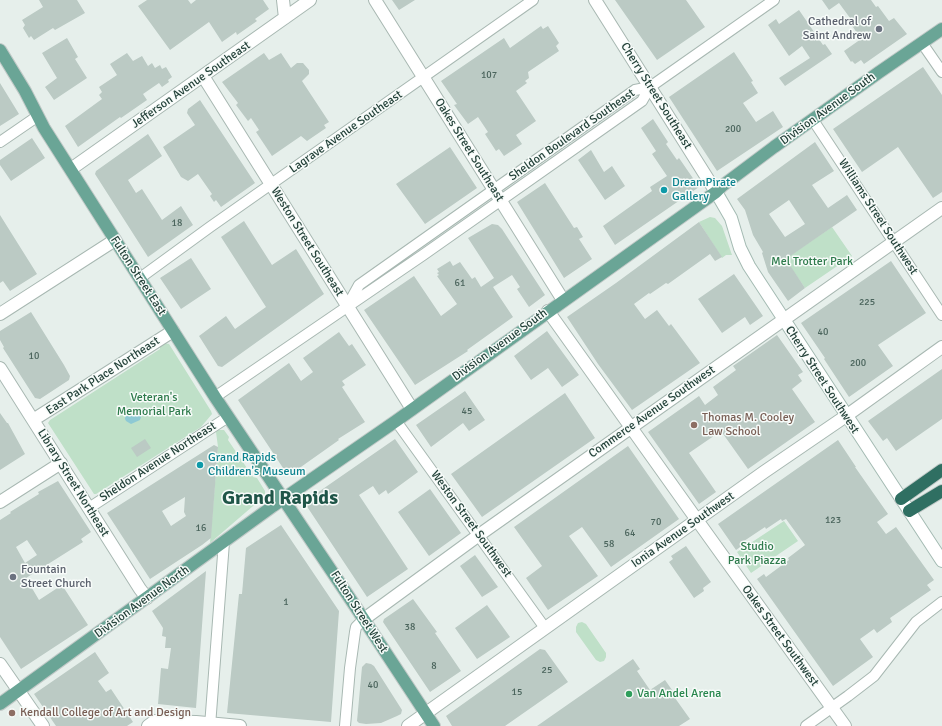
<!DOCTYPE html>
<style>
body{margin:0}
canvas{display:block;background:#e6efeb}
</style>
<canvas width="942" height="726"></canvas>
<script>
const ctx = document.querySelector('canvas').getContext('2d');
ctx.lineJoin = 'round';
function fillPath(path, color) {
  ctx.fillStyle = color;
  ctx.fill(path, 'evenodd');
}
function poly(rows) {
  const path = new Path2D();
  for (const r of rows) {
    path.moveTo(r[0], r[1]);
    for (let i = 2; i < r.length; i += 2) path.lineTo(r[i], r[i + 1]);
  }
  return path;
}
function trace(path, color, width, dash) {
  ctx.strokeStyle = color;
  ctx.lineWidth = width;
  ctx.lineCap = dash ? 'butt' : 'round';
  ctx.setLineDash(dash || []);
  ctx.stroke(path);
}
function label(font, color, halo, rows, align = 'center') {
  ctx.font = font + ' Signika,sans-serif';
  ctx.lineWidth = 3;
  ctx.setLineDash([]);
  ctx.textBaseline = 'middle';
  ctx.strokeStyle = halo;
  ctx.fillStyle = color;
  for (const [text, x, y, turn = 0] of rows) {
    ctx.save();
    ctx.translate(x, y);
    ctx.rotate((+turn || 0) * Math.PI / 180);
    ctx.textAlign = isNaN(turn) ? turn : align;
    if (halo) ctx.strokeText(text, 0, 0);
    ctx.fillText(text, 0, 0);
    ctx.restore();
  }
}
fillPath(poly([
 [710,217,715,218,722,226,732,255,726,255,722,258,699,222],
 [832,227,852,256,805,288,785,259],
 [164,343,169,344,211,411,212,414,201,427,96,494,94,494,48,423,50,420,160,349,160,346],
 [218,430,224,430,229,437,228,440,253,477,257,478,265,491,265,494,260,500,210,543,218,447,216,432],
 [784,521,798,541,751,573,737,552],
 [582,622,586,624,606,653,606,657,604,661,600,662,596,660,576,632,576,627,578,623]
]), '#bfe0c8');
fillPath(poly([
 [131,409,139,409,142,414,140,420,131,424,126,421,125,419,126,414]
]), '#8ec9d4');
fillPath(poly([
 [39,0,77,0,85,13,55,30,53,28,34,40,31,36,29,38,23,28,25,25,22,20,43,7],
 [147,0,188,0,191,4,196,0,263,0,269,9,255,19,257,21,237,35,236,32,222,42,209,22,170,50,138,6],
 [392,0,415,0,399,10],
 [615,0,686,0,705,27,657,60],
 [822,0,871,0,876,7,878,6,889,21,894,18,907,34,864,64,861,60,855,64,852,61,851,62,844,51,861,39,851,24,853,22,839,3,829,10],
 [799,10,823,45,825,44,832,54,785,86,779,78,810,58,802,46,789,56,768,25,776,19,779,24],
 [541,26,543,29,548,26,559,43,556,46,559,51,528,72,529,78,525,81,527,83,516,91,536,121,516,135,522,144,504,156,499,149,496,151,485,134,488,132,478,117,468,124,454,105,457,104,441,81,504,38,510,48],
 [67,38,78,57,75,59,87,78,54,100,45,87,57,78,42,53],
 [734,52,753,81,751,82,758,93,743,103,756,122,773,111,783,127,717,171,669,97],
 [127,53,133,61,142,56,148,66,152,63,155,68,160,65,162,69,166,67,172,77,168,80,169,82,162,87,159,83,143,94,147,100,121,118,120,117,78,147,65,126,102,99,99,95,102,92,99,87,117,75,110,64],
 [264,53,269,60,281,53,291,68,297,63,303,63,309,70,309,74,302,81,329,122,324,125,326,128,307,141,301,136,272,156,256,132,259,130,251,118,248,121,236,105,238,103,222,82],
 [923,67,942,95,942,192,933,198,898,147,862,172,833,129],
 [0,83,19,114,0,126],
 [200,100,255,183,221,207,216,200,214,202,210,196,212,194,198,174,188,181,181,177,163,147,195,125,187,113,188,109],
 [653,119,668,142,666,144,677,160,679,158,699,187,615,245,603,226,652,191,650,187,667,176,652,154,656,151,641,128],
 [148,134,162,156,128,180,136,193,142,189,162,220,181,206,193,225,148,257,95,174,96,171],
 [32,138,45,158,11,181,0,165,0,160],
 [815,142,834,171,812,185,828,208,847,195,857,210,786,259,805,288,788,301,768,272,762,253,763,252,753,235,745,210,737,199],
 [789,200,805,224,785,237,769,214],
 [450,147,477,188,425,224,396,184],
 [591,150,604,172,612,166,625,186,605,200,578,160],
 [545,183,574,228,577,227,583,237,579,239,592,259,564,278,517,202],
 [0,215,37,274,10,291,3,281,0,283],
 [244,221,272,265,296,249,324,294,222,367,218,366,199,336,226,316,235,329,266,307,221,237],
 [699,222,722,257,715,261,710,254,668,284,666,283,650,294,649,293,634,304,645,319,657,310,669,326,671,324,700,363,632,410,598,364,567,317,616,283],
 [492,224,498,225,502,229,545,295,529,307,517,289,520,287,512,275,493,287,513,317,467,350,468,351,415,385,364,310,414,276,441,316,457,304,437,276,439,275,437,273,439,272,437,269,450,261,453,266,460,262,472,279,475,277,481,287,494,278,468,238],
 [191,258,211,289,181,309,160,278],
 [891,261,926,313,878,345,893,366,849,397,824,359,825,358,801,323],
 [734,274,763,316,750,325,745,317,722,333,698,299],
 [31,312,64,365,70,376,69,380,40,399,35,398,3,348,4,347,0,340,0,331],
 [547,331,579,375,562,387,548,368,531,380,514,356],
 [339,332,349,346,352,344,366,365,342,381,345,385,342,387,365,422,338,439,339,440,291,474,287,474,238,400,289,363,301,381,313,372,303,358],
 [777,335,803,372,798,375,802,381,792,389,815,422,748,469,721,431,689,453,716,492,699,504,648,432,699,396,705,405,718,395,713,387,736,370,733,366],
 [942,369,942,419,896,451,887,438,883,441,868,421],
 [465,391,485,420,469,431,463,423,431,447,416,425],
 [565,393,595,438,482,517,451,474],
 [0,413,7,423,8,423,25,454,0,470],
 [145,439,151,448,137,457,131,448],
 [395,439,418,472,388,494,386,490,379,495,373,486,359,495,408,569,367,597,304,502],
 [838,440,856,467,855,467,888,514,877,522,886,534,896,527,934,580,927,585,931,590,890,618,892,622,877,633,874,629,860,639,873,657,833,686,757,579,764,574,766,577,789,560,788,558,805,545,786,519,782,521,781,519,766,529,765,527,741,543,743,545,736,550,718,524],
 [214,445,218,447,211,538,202,545,150,579,107,513],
 [185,497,184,512,186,516,171,526,162,511],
 [628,446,679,519,611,567,582,527,569,536,598,576,548,610,526,578,542,566,514,527],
 [58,481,91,532,81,539,83,542,26,578,39,600,62,585,88,625,21,669,0,637,0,520,11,513,10,512,39,494,38,492],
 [27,540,37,555,25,563,16,547],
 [430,489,461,533,429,556,398,512],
 [281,525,339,611,331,722,227,713,239,594,242,594,246,548],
 [686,546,711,582,703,588,704,591,694,598,669,562,673,559,671,556],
 [475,555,498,587,482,597,460,566],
 [206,571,196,708,158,704,161,668,168,669,171,648,165,648,166,637,162,636,163,628,152,611],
 [413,599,437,632,435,633,461,671,430,692,383,622,384,619],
 [487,605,510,637,477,659,455,628],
 [540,649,545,650,568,682,505,726,452,726,446,716],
 [95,652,109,673,98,681,106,692,111,689,133,722,127,726,56,726,34,694],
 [633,659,640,669,637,671,650,690,665,680,677,697,675,698,690,719,679,726,537,726],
 [366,663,371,664,374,666,402,710,401,714,397,716,381,723,366,724,359,723,357,721,362,667]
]), '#bbcac4');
const minor = poly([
 [922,43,942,72],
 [813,120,942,315],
 [0,142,38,116],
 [140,278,210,227,533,0],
 [348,305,359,285,635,90,650,87,774,0],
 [215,397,423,255,642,101,650,87],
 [396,421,545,628],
 [89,508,228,417],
 [210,726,224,542],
 [345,726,350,668,355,632,356,627,364,619],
 [806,726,848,696,874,676,916,622,942,602]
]);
const tertiary = poly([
 [283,0,285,18],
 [375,0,563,300],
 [595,0,716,192],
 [203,76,412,409],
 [71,169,310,0],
 [548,311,697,520,845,726],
 [0,314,115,240],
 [0,368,140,589,147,598],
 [33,420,173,331],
 [0,502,61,463],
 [364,619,479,535,942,208],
 [0,664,43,726],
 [148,726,155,721,196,722,240,726],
 [408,726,764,472,846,416,942,347]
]);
const secondary = poly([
 [716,192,731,218,740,248,749,266,942,561]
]);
const primary = poly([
 [0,50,25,91,44,128,215,397,355,606,434,726],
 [0,704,273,506,396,421,716,192,722,186,774,147,878,73,942,29]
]);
const motorway = poly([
 [901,499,942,470],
 [909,511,942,491]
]);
trace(minor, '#a8b8b2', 12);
trace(tertiary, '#a8b8b2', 14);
trace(secondary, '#a4bbb3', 14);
trace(primary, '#c2cac8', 14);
trace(motorway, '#c2cac8', 14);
trace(minor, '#fff', 10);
trace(tertiary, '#fff', 12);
trace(secondary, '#fff', 12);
trace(primary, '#6aa596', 12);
trace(motorway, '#2f6f62', 12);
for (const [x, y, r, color] of [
 [879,29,4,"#6b7280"],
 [664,190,4,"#0f9aa8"],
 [694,425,4,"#8d6e63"],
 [200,465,4,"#0f9aa8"],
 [13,577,4,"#6b7280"],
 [629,694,4,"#2e9e5b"],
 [12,713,4,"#8d6e63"]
]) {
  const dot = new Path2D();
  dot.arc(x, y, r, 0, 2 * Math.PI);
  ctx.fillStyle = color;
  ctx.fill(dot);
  trace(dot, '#f7fbf9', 1.5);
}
label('10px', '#4a645c', null, [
 ["107",489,75],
 ["200",733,129],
 ["18",177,223],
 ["61",460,283],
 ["225",867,302],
 ["40",823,332],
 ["10",34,356],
 ["200",858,363],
 ["45",467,411],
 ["123",833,520],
 ["70",656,522],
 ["16",201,528],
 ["64",630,533],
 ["58",609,544],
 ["1",286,602],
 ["38",410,627],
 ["8",434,666],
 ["25",547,670],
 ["40",373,685],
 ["15",517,692]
]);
label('12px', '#5b616d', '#f7fbf9', [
 ["Cathedral of",871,22],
 ["Saint Andrew",871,36],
 ["Fountain",21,570,"left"],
 ["Street Church",21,584,"left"]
], 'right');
label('12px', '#24423a', '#f7fbf9', [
 ["Jefferson Avenue Southeast",191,85,-35],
 ["Cherry Street Southeast",656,96,58],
 ["Division Avenue South",828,109,-36],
 ["Lagrave Avenue Southeast",346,132,-35],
 ["Sheldon Boulevard Southeast",572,135,-35],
 ["Oakes Street Southeast",469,150,58],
 ["Williams Street Southwest",878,217,57],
 ["Weston Street Southeast",307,242,58],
 ["Fulton Street East",138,276,57],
 ["Division Avenue South",500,345,-36],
 ["East Park Place Northeast",103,376,-33],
 ["Cherry Street Southwest",822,380,57],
 ["Commerce Avenue Southwest",652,412,-35],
 ["Sheldon Avenue Northeast",158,462,-33],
 ["Library Street Northeast",73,483,58],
 ["Weston Street Southwest",471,524,54],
 ["Ionia Avenue Southwest",683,530,-35],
 ["Division Avenue North",142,602,-36],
 ["Fulton Street West",359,612,57],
 ["Oakes Street Southwest",780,636,54]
]);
label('12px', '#0d838f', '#f7fbf9', [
 ["DreamPirate",672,183],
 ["Gallery",672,197],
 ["Grand Rapids",208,458],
 ["Children's Museum",208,472]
], 'left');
label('12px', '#2d7a4b', '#f7fbf9', [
 ["Mel Trotter Park",812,262],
 ["Veteran's",154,398],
 ["Memorial Park",154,412],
 ["Studio",757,547],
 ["Park Piazza",757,561]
]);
label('12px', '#785e54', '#f7fbf9', [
 ["Thomas M. Cooley",702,418],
 ["Law School",702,432],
 ["Kendall College of Art and Design",20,713]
], 'left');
label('12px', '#27864d', '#f7fbf9', [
 ["Van Andel Arena",637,694]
], 'left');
label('bold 20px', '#1f5548', '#f7fbf9', [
 ["Grand Rapids",280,499]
]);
</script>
